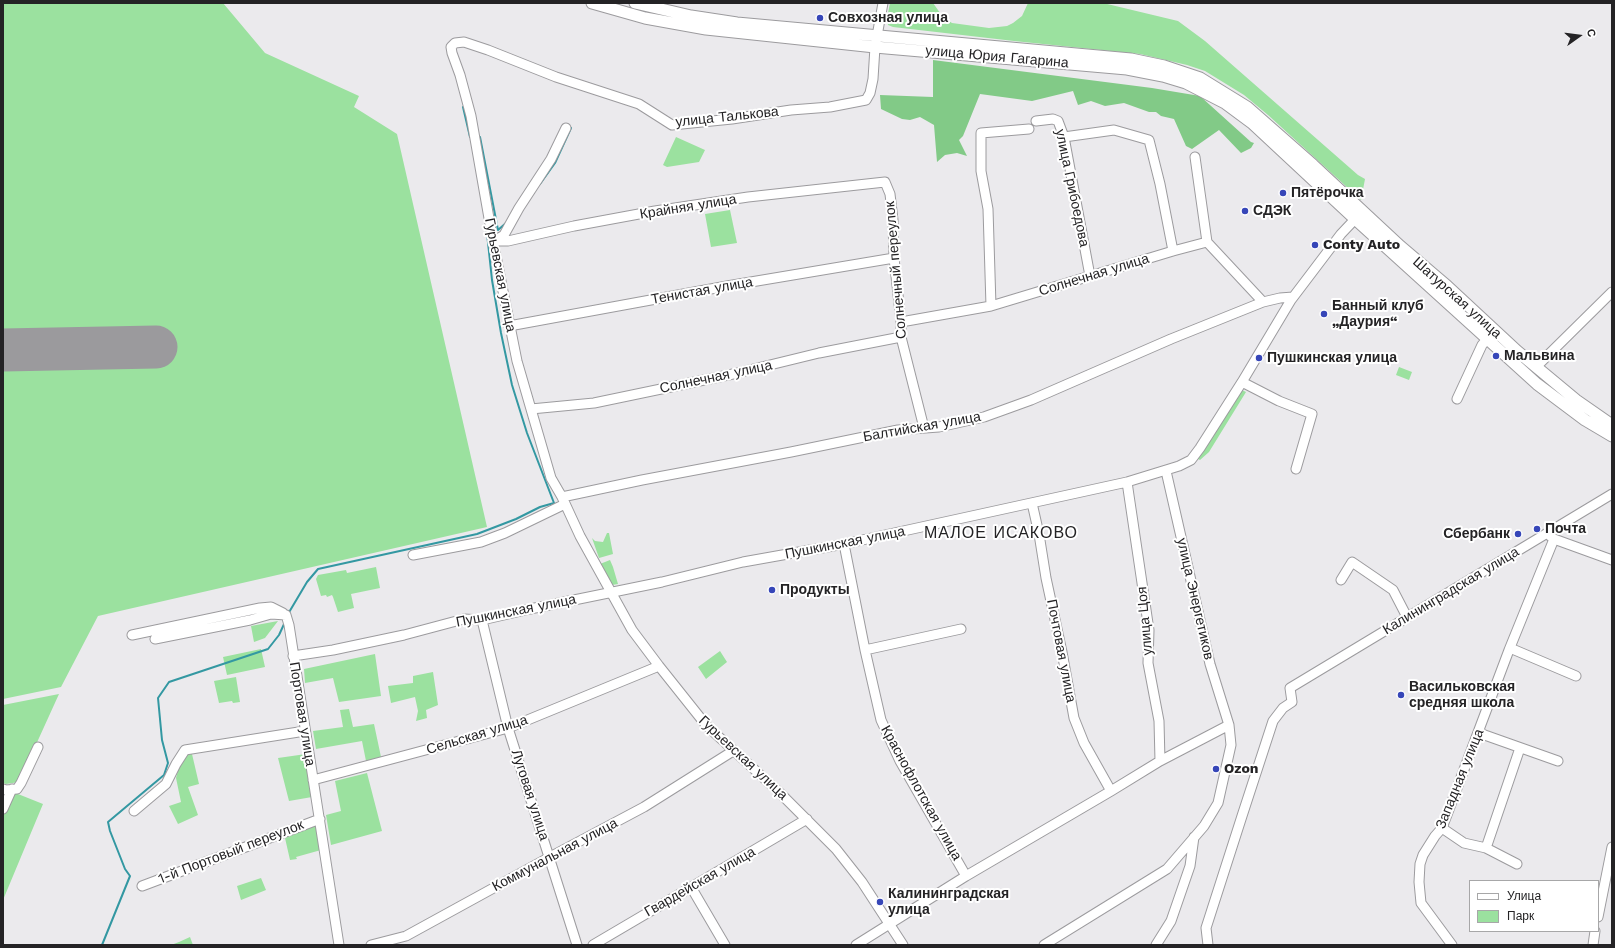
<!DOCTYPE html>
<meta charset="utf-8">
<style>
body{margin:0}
#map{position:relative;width:1615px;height:948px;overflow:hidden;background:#ebeaed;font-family:"Work Sans",sans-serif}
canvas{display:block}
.frame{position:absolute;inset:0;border:4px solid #242325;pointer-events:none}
.legend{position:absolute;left:1469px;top:880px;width:130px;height:52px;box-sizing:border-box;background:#fff;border:1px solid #a7a7a8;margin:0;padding:5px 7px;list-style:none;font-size:12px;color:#242325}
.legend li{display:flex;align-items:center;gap:8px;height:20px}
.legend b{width:20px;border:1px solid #a7a7a8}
.north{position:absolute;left:1559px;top:16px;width:40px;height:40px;-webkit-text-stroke:3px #fff;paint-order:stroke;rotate:76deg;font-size:11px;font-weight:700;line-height:16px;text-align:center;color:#242325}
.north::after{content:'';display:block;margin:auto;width:14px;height:18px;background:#242325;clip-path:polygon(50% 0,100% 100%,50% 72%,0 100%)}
</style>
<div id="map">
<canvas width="1615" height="948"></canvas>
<div class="frame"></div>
<ul class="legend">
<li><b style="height:5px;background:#fff"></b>Улица</li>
<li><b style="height:11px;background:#9be19f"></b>Парк</li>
</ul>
<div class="north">С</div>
</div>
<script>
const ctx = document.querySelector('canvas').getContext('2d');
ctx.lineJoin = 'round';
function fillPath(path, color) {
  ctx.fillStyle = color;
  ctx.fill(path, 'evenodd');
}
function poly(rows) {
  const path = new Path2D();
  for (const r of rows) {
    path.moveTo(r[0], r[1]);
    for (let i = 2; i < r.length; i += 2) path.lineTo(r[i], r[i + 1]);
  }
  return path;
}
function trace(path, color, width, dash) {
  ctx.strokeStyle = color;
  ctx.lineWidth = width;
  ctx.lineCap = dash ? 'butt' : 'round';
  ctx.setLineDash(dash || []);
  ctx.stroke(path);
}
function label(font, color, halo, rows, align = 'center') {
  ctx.font = font + ' "Work Sans",sans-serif';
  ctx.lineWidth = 4;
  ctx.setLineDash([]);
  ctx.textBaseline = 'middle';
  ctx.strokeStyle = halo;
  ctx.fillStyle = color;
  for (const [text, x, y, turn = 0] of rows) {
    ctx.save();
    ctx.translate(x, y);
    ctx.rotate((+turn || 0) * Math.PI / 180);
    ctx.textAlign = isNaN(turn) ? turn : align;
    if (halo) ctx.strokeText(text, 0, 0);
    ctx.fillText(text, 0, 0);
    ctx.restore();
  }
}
fillPath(poly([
 [3,3,223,3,265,53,359,96,354,107,397,134,487,527,98,616,61,687,3,699,3,355,157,353,158,342,3,344],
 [890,3,933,3,943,17,952,23,989,28,1007,26,1013,23,1022,16,1028,3,1103,3,1178,21,1205,41,1358,175,1365,179,1361,200,1268,115,1244,95,1205,71,1187,65,1140,54,1014,41,893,27,888,25,887,18],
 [676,137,705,150,699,162,667,167,663,165],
 [730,210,737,243,711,247,705,214],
 [1399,367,1412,372,1409,380,1396,375],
 [1242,390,1246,392,1209,452,1200,460,1198,459,1198,458],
 [607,533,609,533,613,554,599,558,592,538,595,541,603,542],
 [610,560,613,567,618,584,612,585,600,564],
 [376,567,380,588,351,594,354,608,338,612,333,597,332,595,327,597,326,595,321,596,316,579,318,575,346,570,347,573],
 [278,621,265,638,254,642,251,626],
 [261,649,265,667,227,675,223,657],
 [720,651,727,662,706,679,698,667],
 [375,654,381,696,339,702,333,678,305,683,304,669],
 [433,672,438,705,426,710,427,718,416,721,418,711,415,697,391,703,388,686,413,683,413,676],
 [236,677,240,702,233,703,232,701,219,703,214,681],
 [59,694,19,782,6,784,3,783,3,705],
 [349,709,353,727,374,724,381,757,366,761,362,741,316,749,313,731,343,727,340,710],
 [192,754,199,784,188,787,198,815,178,824,169,806,181,802,176,778,181,759,185,755],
 [306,754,312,797,289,801,278,758],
 [367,773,382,831,331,845,326,815,341,811,335,781],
 [3,788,43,804,3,900],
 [317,825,321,850,296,857,297,859,290,860,285,838],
 [261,878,266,890,241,900,237,886],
 [190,937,193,945,171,945,179,942]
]), '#9be19f');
fillPath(poly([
 [933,60,1152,88,1200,96,1251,142,1254,143,1251,148,1241,153,1219,130,1192,149,1186,146,1174,119,1161,116,1156,112,1149,112,1124,103,1105,106,1091,101,1078,105,1073,91,1032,101,980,94,963,136,959,140,967,156,957,153,945,155,937,162,934,125,920,117,910,120,902,119,881,109,880,95,933,97]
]), '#82ca87');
trace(poly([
 [463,107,470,137],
 [480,137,498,230,506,223],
 [540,184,555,163,571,128],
 [288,614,307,582,318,569,477,534,516,519,540,507,554,503,527,433,512,385,501,333,492,280,486,224],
 [102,945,130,876,125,869,110,831,108,822,164,775,168,763,162,740,158,698,169,682,268,649,279,635,285,622]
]), '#3398a2', 2);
trace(poly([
 [3,350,156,347]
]), '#9b9a9d', 43);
const minor = poly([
 [883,3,875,47,873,79,870,93,866,100,830,107,791,110,732,119,672,125,639,104,556,77,488,50,464,42,455,43,451,47,452,53,460,75,471,116,493,241,517,361,551,478,562,497,642,480,791,452,898,430,939,427,984,417,1031,400,1171,339,1263,302,1280,298,1293,297],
 [1036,121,1053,119,1058,121,1064,137,1090,276],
 [1064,137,1114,130,1149,140,1160,184,1173,251],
 [1195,157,1207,242],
 [493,241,508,241,574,226,655,211,748,197,885,182,890,194,893,220,894,258,901,322,901,337,924,428],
 [494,241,504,235,519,208,551,159,566,128],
 [991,306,988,209,981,171,981,133,1029,129],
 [901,322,991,306,1173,251,1207,242,1263,302],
 [509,326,727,286,894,258],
 [1536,367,1612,292],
 [1242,382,1279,401,1312,414,1296,469],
 [1457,399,1482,345,1488,338],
 [531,409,594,403,733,374,819,353,901,337],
 [1127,482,1149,630,1148,663,1159,721,1160,761],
 [562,497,580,536,632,630,659,666,706,725,780,793,836,849,862,882,903,945],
 [1032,503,1039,534,1046,578,1062,652,1074,718,1084,743,1111,791],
 [1550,536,1554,539,1612,560],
 [844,544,865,650,881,720,900,761,966,876],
 [413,555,481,542,505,533,565,504],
 [1341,580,1352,562,1393,590,1407,617],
 [482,620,508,728,577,945],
 [132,635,260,608,271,607,283,613],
 [155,639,250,620,271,614,286,615,289,625,339,945],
 [1510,648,1576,676],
 [865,650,961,629],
 [293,656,333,650,404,635,464,619,482,620,530,609,662,582,743,562,844,544,1127,482,1179,466,1191,460,1200,448,1242,382,1291,300,1341,234,1359,215],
 [1479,733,1558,761],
 [313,780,508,728,659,666],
 [3,789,6,790,17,789,21,783,38,747],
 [3,809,12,789],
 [134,811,166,784,176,764,185,750,305,731],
 [1442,828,1464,843,1486,848,1517,864],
 [1486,848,1520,748],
 [142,886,320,819],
 [691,887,725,945],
 [1598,917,1612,847],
 [371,945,406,936,550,857,644,807,733,751],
 [593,945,807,819],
 [856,945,966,876,1111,791,1160,761,1229,725],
 [1044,945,1167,869,1204,826,1218,803,1231,745,1229,725,1210,664,1166,471],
 [1156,945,1171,921,1190,866,1194,837],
 [1208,945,1206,928,1242,816,1273,721,1283,708,1292,702,1290,688,1612,494],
 [1452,945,1421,903,1419,882,1420,864,1423,855,1435,836,1442,828,1509,650,1554,539],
 [1593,945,1595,931]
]);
const major = poly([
 [592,3,645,18,706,29,875,47,1127,69,1163,76,1186,83,1225,103,1252,123,1355,219,1537,384,1585,420,1612,436],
 [635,3,691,16,737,23,1131,59,1164,66,1200,78,1247,107,1313,165,1400,246,1447,286,1517,351,1576,400,1612,425]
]);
trace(minor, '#9c9b9e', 11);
trace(major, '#9c9b9e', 13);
trace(minor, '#fff', 9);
trace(major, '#fff', 11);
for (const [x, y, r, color] of [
 [820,18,4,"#3646b8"],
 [1283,193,4,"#3646b8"],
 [1245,211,4,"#3646b8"],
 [1315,245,4,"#3646b8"],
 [1324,314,4,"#3646b8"],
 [1496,356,4,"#3646b8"],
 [1259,358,4,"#3646b8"],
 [1537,529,4,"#3646b8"],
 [1518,534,4,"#3646b8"],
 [772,590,4,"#3646b8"],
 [1401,695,4,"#3646b8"],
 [1216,769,4,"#3646b8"],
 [880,902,4,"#3646b8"]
]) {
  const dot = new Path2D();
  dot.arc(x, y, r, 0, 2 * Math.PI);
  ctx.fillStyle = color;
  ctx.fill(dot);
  trace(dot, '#fff', 1.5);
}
label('bold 14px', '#242325', '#fff', [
 ["Совхозная улица",828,18],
 ["Пятёрочка",1291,193],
 ["СДЭК",1253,211],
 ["Conty Auto",1323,245],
 ["Банный клуб",1332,306],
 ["„Даурия“",1332,322],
 ["Мальвина",1504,356],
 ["Пушкинская улица",1267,358],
 ["Почта",1545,529],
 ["Сбербанк",1510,534,"right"],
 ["Продукты",780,590],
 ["Васильковская",1409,687],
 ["средняя школа",1409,703],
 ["Ozon",1224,769],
 ["Калининградская",888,894],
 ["улица",888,910]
], 'left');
label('14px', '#242325', '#fff', [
 ["улица Юрия Гагарина",997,57,5],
 ["улица Талькова",727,117,-6],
 ["улица Грибоедова",1072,188,78],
 ["Крайняя улица",688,207,-9],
 ["Солнечный переулок",896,270,-95],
 ["Гурьевская улица",500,275,79],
 ["Солнечная улица",1094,275,-17],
 ["Тенистая улица",702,291,-10],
 ["Шатурская улица",1457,298,42],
 ["Солнечная улица",716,377,-12],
 ["Балтийская улица",922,427,-10],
 ["Пушкинская улица",845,543,-11],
 ["Калининградская улица",1451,591,-31],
 ["улица Энергетиков",1195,599,77],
 ["Пушкинская улица",516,611,-11],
 ["улица Цоя",1145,621,-95],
 ["Почтовая улица",1061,651,79],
 ["Портовая улица",302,714,81],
 ["Сельская улица",477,735,-17],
 ["Гурьевская улица",743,758,43],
 ["Западная улица",1460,779,-68],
 ["Краснофлотская улица",921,793,61],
 ["Луговая улица",530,795,72],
 ["1-й Портовый переулок",231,852,-21],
 ["Коммунальная улица",555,855,-28],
 ["Гвардейская улица",700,882,-30]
]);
ctx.letterSpacing = '1px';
label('16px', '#242325', '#fff', [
 ["МАЛОЕ ИСАКОВО",1001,533]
]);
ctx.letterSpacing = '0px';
</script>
